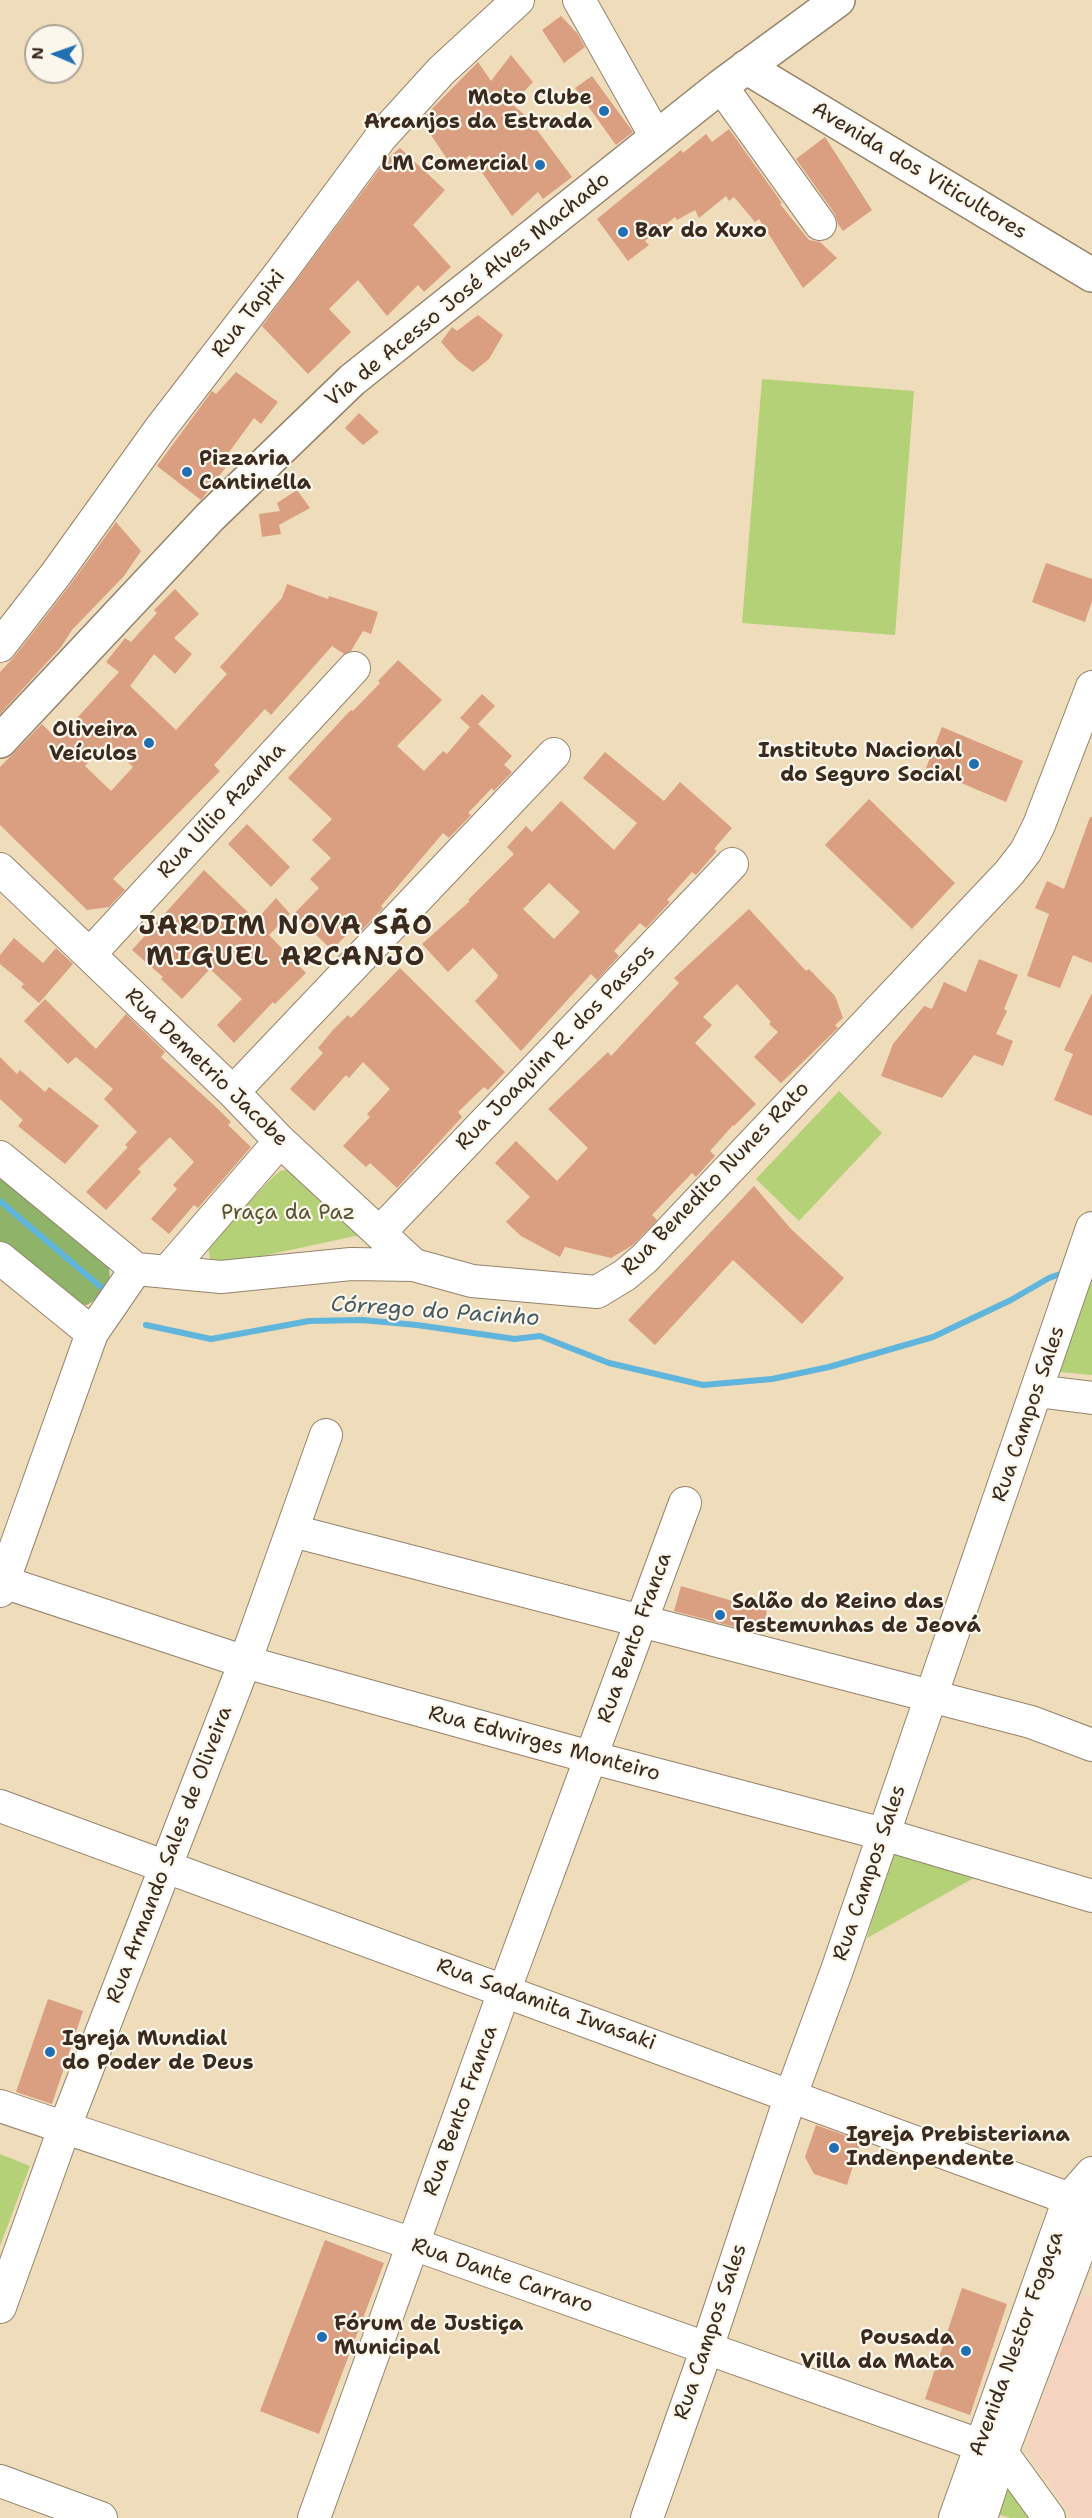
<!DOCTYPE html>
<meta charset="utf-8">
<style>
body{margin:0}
#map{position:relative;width:1092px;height:2518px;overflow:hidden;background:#efdcba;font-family:"Shantell Sans",sans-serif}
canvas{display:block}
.north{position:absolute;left:24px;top:24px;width:60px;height:60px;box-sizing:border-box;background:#fbf7ec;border:2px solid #aea59a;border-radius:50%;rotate:272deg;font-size:16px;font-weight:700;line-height:24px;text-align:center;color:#3b2a1e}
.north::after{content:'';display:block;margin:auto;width:21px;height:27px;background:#1f6fb2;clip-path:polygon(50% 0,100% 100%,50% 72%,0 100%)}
</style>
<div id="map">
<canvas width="1092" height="2518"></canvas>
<div class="north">N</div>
</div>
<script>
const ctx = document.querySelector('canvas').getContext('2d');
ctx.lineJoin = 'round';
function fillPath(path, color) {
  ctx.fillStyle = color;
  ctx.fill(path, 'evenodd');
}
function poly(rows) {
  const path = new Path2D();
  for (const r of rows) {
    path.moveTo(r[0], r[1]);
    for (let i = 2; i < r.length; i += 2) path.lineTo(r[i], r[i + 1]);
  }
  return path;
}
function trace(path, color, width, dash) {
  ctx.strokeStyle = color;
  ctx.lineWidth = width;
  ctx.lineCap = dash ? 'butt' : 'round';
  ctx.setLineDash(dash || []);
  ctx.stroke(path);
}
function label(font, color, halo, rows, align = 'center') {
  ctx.font = font + ' "Shantell Sans",sans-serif';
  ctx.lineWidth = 4.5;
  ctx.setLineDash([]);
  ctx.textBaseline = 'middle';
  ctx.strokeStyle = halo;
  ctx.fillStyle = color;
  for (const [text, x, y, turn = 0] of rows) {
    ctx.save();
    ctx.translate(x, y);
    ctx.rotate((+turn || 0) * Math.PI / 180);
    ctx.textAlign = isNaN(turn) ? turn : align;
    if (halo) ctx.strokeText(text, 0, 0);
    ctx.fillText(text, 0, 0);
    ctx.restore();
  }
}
fillPath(poly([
 [1079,2293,1092,2297,1092,2518,1073,2518,1025,2449]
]), '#f4d3c1');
fillPath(poly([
 [762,379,914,391,895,635,742,623],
 [839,1091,882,1133,799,1221,756,1179],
 [292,1169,360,1235,220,1265,214,1264,210,1259,208,1246,274,1176,280,1171],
 [1092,1275,1092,1375,1060,1372,1085,1297],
 [892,1851,979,1875,867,1938],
 [0,2154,30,2166,0,2246],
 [1005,2473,1036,2518,1011,2518,993,2513]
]), '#b4d178');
fillPath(poly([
 [0,1168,109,1266,110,1281,98,1298,87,1305,70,1303,0,1243]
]), '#8fb368');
trace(poly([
 [0,1201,108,1293],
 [146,1325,211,1339,309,1321,362,1320,417,1325,515,1339,540,1336,609,1363,703,1385,772,1379,829,1367,933,1337,1011,1300,1049,1278,1066,1272]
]), '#5fb5db', 6);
fillPath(poly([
 [561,16,577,33,585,47,564,63,542,30],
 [511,55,533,82,512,104,528,118,572,177,543,199,538,192,512,216,470,155,453,168,421,120,478,62,491,81],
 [592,76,633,132,616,145,575,88],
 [729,129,782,203,780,204,809,240,820,242,837,258,803,288,759,219,755,222,734,197,729,201,726,196,699,218,695,210,677,220,675,217,645,241,649,245,628,261,597,219,681,150,683,153,706,134,712,142],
 [825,137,872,210,843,231,838,224,835,214,796,159],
 [400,148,445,190,413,225,451,267,424,292,418,285,387,316,358,280,329,309,351,332,308,374,262,326,387,159],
 [478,315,503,335,489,359,473,372,457,360,441,342,452,327,457,331],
 [236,372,278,402,261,424,254,418,224,459,229,463,201,500,157,466,212,391,216,394],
 [359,413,379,432,363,445,345,428],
 [297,490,310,508,279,525,281,534,262,537,259,514,280,511,277,503],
 [116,522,141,551,124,576,72,630,61,647,0,714,0,672,14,657,70,585],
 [1046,563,1092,579,1092,601,1085,622,1032,602],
 [287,584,328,599,329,596,378,612,371,634,363,631,351,651,344,654,332,646,271,715,265,709,214,765,220,771,113,879,125,890,109,907,87,910,0,825,0,767,42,724,56,738,77,718,119,672,106,662,125,638,131,642,157,613,154,610,175,589,199,614,174,638,192,654,175,674,154,654,130,686,176,730,227,674,220,667,282,598],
 [107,743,133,767,111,791,85,766],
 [398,660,442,700,397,746,424,771,443,751,447,754,470,727,460,718,482,694,495,706,478,724,512,756,504,765,512,772,494,791,492,788,468,813,471,815,449,838,443,833,381,906,383,908,362,930,356,925,332,950,294,914,319,888,310,879,331,858,312,840,332,819,288,778,346,715,345,716,351,710,353,711,380,683,378,681],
 [942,727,1023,761,1006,802,926,768],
 [605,752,664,801,680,782,732,828,714,849,717,851,696,875,692,872,667,900,670,902,646,928,640,923,614,951,619,956,597,980,591,974,521,1051,475,1001,497,978,498,975,473,948,448,972,422,944,470,901,468,900,514,854,507,847,526,826,532,832,561,801,614,850,637,823,583,778],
 [549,883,580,912,554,939,523,909],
 [869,799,955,883,912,929,825,845],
 [1090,817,1092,817,1092,963,1073,955,1060,988,1027,976,1049,914,1035,908,1047,881,1064,889],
 [247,824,290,867,271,887,228,844],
 [204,870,256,920,276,898,290,914,269,935,306,973,275,1004,273,1002,234,1043,217,1025,242,999,210,969,182,999,161,979,163,977,132,950],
 [749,909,806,971,809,969,835,996,843,1018,835,1025,838,1028,781,1083,754,1057,778,1032,769,1024,771,1022,737,984,703,1017,712,1025,695,1043,756,1104,734,1126,733,1125,710,1151,715,1156,696,1177,692,1173,652,1215,657,1220,633,1245,611,1258,565,1247,560,1257,521,1236,506,1222,530,1197,495,1163,516,1141,557,1181,588,1148,548,1109,608,1052,611,1056,679,983,674,978],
 [14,938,43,963,56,948,73,964,39,1003,21,987,24,984,0,964,0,955],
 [979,959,1018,975,1004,1009,1007,1011,996,1034,1013,1041,1003,1066,974,1055,942,1098,881,1076,893,1044,924,1006,932,1009,944,982,966,992],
 [400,968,505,1072,488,1090,484,1087,458,1112,462,1117,397,1188,370,1163,366,1167,343,1146,370,1117,367,1114,390,1089,363,1062,349,1078,346,1075,314,1111,290,1089,323,1053,318,1048,332,1031,348,1015,351,1018],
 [1092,993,1092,1116,1054,1100,1073,1054,1064,1050],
 [45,999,96,1049,126,1014,165,1052,161,1057,218,1109,231,1122,228,1125,251,1147,198,1208,194,1205,169,1234,151,1219,177,1189,173,1185,194,1162,170,1137,138,1169,141,1172,106,1210,86,1192,128,1147,125,1145,137,1132,104,1099,113,1089,76,1057,68,1064,24,1021],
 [0,1057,17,1074,20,1070,45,1092,49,1087,99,1126,65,1164,18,1126,23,1120,0,1099],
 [754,1186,791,1229,844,1278,802,1324,733,1260,655,1345,628,1320],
 [681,1586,767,1611,761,1634,674,1611],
 [48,1999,83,2011,52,2104,16,2092],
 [816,2125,861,2141,847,2185,814,2174,805,2157],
 [325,2240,384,2263,319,2434,260,2411],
 [962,2288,1007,2304,970,2415,925,2399]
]), '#da9e81');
const minor = poly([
 [579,0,656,137],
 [721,86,820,224],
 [0,646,56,574,160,429,281,272,381,137,441,71,518,0],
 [0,869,233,1092,280,1141,414,1265],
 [90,954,354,668],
 [233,1092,554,754],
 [0,1157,136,1269],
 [380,1232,732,864],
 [0,1258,92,1333],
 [136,1269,221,1277,351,1264,414,1265,472,1281,597,1292,625,1275,645,1258,1009,873,1026,851,1039,825,1092,687],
 [167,1272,280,1141],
 [1037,1391,1092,1398],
 [293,1531,1031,1722,1092,1745],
 [0,1581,245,1662,590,1757,883,1834,1092,1896],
 [0,1591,92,1333,136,1269],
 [0,1806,1092,2207],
 [0,2106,413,2244,1002,2453,1049,2518],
 [0,2307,64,2129,245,1662,326,1435],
 [0,2481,101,2518],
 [314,2518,505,1989,685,1503],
 [647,2518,707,2348,791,2095,837,1970,1092,1228],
 [955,2518,1069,2199,1092,2173],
 [981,2518,1002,2453,1092,2215]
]);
const major = poly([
 [746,67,1092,275],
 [0,741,210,517,352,380,721,86,838,0]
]);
trace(minor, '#95836c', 34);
trace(major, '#95836c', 36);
trace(minor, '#fff', 32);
trace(major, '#fff', 33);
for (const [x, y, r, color] of [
 [604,111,6,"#1f6fb2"],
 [540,165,6,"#1f6fb2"],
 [623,232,6,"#1f6fb2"],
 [187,472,6,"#1f6fb2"],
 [149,743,6,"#1f6fb2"],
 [974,764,6,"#1f6fb2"],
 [720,1615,6,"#1f6fb2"],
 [50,2052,6,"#1f6fb2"],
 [834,2148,6,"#1f6fb2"],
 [322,2337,6,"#1f6fb2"],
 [966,2351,6,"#1f6fb2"]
]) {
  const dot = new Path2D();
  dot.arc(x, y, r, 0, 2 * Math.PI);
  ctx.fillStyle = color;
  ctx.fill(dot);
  trace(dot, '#fbf7ec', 2);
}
label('bold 21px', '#3b2a1e', '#fbf7ec', [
 ["Moto Clube",592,99,"right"],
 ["Arcanjos da Estrada",592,123,"right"],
 ["LM Comercial",528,165,"right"],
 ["Bar do Xuxo",635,232],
 ["Pizzaria",199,460],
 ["Cantinella",199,484],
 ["Oliveira",137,731,"right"],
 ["Veículos",137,755,"right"],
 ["Instituto Nacional",962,752,"right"],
 ["do Seguro Social",962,776,"right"],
 ["Salão do Reino das",732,1603],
 ["Testemunhas de Jeová",732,1627],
 ["Igreja Mundial",62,2040],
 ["do Poder de Deus",62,2064],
 ["Igreja Prebisteriana",846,2136],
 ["Indenpendente",846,2160],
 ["Fórum de Justiça",334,2325],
 ["Municipal",334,2349],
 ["Pousada",954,2339,"right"],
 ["Villa da Mata",954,2363,"right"]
], 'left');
label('21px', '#3b2a1e', '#fbf7ec', [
 ["Avenida dos Viticultores",919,171,31],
 ["Via de Acesso José Alves Machado",468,290,-39],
 ["Rua Tapixi",249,314,-52],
 ["Rua Uílio Azanha",222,811,-47],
 ["Rua Joaquim R. dos Passos",556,1048,-46],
 ["Rua Demetrio Jacobe",206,1068,44],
 ["Rua Benedito Nunes Rato",716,1179,-46],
 ["Rua Campos Sales",1029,1414,-71],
 ["Rua Bento Franca",635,1638,-70],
 ["Rua Edwirges Monteiro",544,1744,15],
 ["Rua Armando Sales de Oliveira",170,1855,-69],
 ["Rua Campos Sales",870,1873,-71],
 ["Rua Sadamita Iwasaki",546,2005,20],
 ["Rua Bento Franca",461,2111,-70],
 ["Rua Dante Carraro",502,2276,19],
 ["Rua Campos Sales",711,2332,-71],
 ["Avenida Nestor Fogaça",1017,2344,-70]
]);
label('21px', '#595434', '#fbf7ec', [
 ["Praça da Paz",288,1214]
]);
label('italic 22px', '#485b60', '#fbf7ec', [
 ["Córrego do Pacinho",435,1312,4]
]);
ctx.letterSpacing = '1.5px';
label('bold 27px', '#3b2a1e', '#fbf7ec', [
 ["JARDIM NOVA SÃO",286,927],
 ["MIGUEL ARCANJO",286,958]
]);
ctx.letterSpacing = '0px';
</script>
